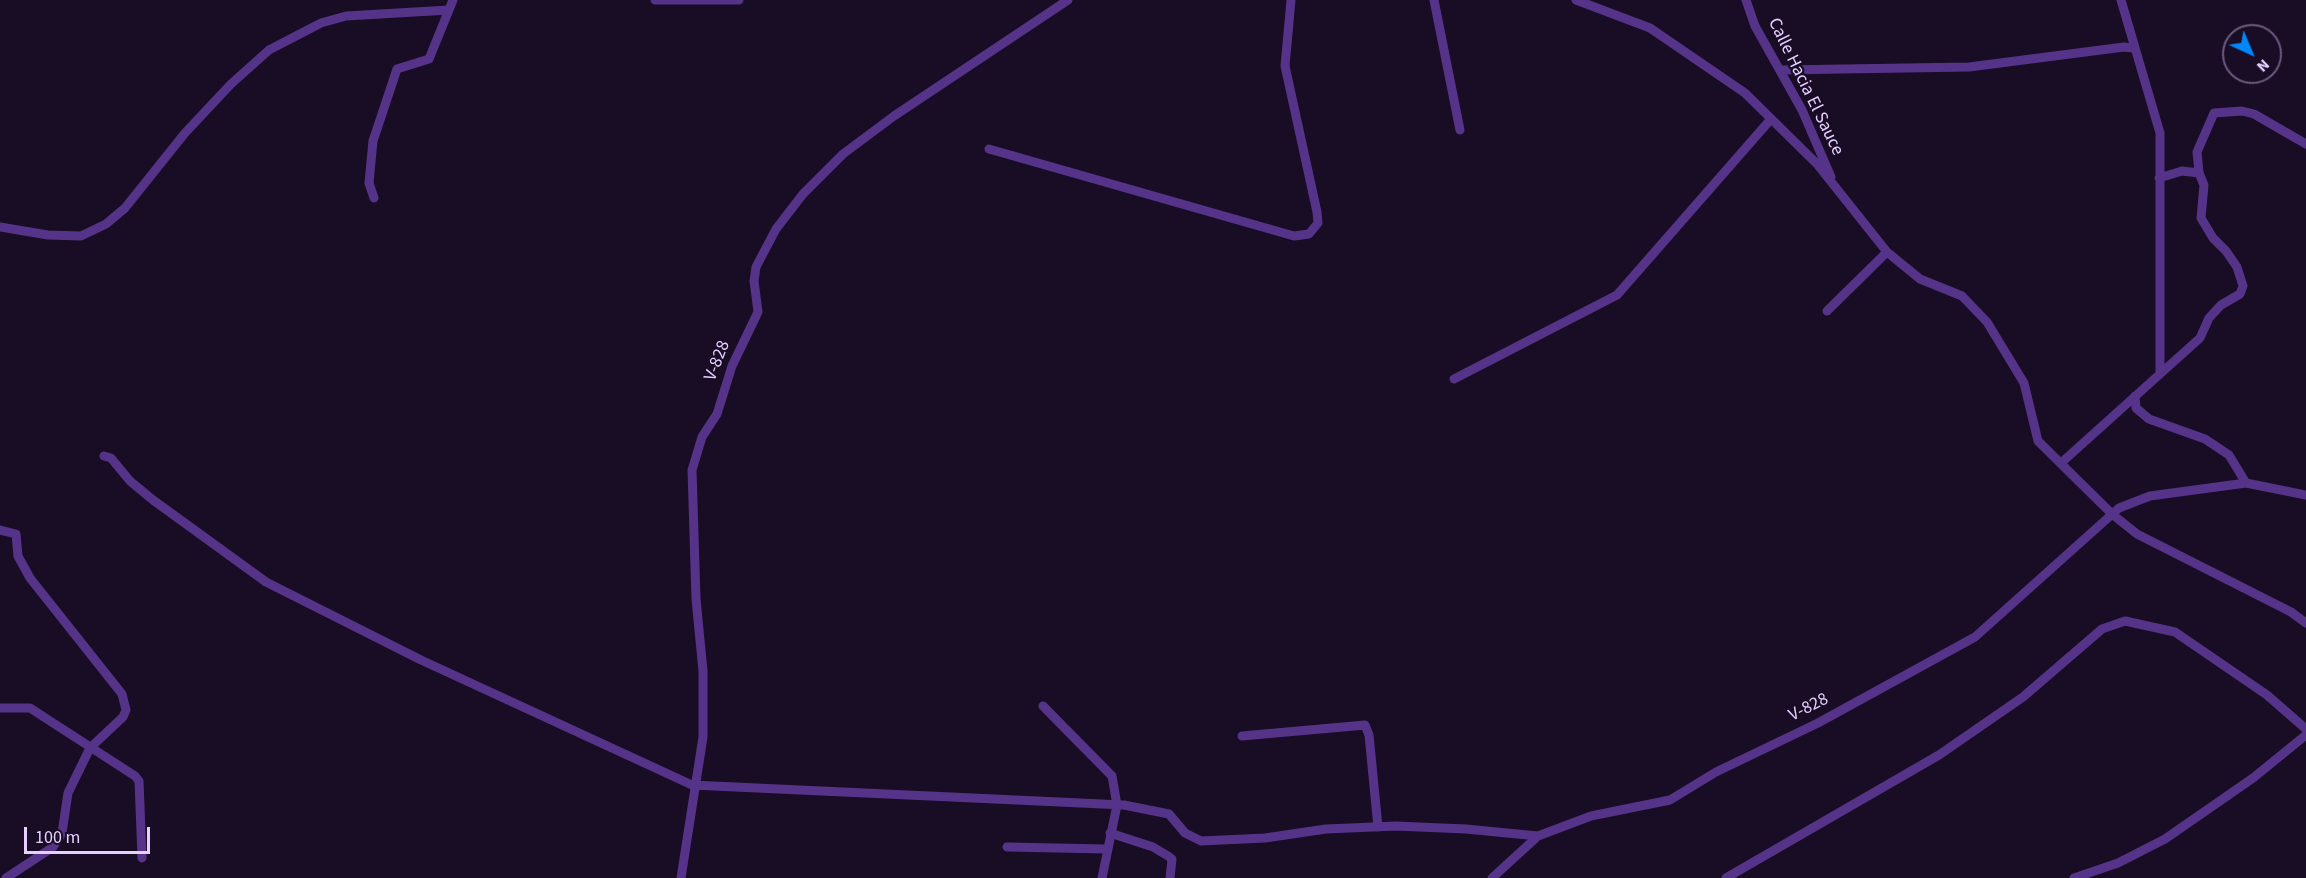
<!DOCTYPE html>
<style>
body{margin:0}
#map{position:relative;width:2306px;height:878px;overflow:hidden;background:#190c25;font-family:"Source Sans 3",sans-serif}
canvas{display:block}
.north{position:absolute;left:2222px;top:24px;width:60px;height:60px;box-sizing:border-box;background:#190c25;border:2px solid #6b5a7c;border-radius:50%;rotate:136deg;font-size:16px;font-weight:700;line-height:24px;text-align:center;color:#e6d0ff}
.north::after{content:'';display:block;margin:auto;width:21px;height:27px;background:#0088fb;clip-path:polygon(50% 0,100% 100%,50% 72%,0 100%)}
.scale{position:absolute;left:24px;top:827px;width:126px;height:27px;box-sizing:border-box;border:3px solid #e6d0ff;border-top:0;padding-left:8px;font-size:18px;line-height:21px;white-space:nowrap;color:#e6d0ff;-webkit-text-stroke:4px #190c25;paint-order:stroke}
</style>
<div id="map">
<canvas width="2306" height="878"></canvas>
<div class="north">N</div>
<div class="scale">100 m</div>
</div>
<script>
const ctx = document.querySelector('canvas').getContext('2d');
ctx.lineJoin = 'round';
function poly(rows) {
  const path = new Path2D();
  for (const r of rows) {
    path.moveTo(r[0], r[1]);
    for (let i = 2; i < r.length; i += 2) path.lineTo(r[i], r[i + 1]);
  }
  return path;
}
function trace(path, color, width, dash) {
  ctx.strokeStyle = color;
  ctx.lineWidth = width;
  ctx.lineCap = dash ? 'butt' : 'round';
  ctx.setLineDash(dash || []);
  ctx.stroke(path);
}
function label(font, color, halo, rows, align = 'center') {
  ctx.font = font + ' "Source Sans 3",sans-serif';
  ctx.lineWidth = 4.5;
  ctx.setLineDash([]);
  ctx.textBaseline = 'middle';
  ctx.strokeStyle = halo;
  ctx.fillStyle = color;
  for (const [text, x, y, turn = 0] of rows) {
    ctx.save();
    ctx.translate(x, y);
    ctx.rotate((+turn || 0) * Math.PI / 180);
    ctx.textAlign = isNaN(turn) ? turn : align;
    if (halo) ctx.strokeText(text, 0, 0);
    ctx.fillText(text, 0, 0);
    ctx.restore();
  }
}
trace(poly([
 [655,0,739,0],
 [1434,0,1460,130],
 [1576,0,1650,28,1745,93,1817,164,1887,252,1920,279,1962,296,1987,322,2024,383,2038,441,2112,514,2137,534,2291,612,2306,623],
 [1746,0,1755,26,1802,110,1831,177],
 [2121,0,2160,133,2160,374],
 [1780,70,1969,67,2124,47,2133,48],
 [989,149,1294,236,1309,234,1318,223,1317,212,1285,66,1291,0],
 [2199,173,2197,152,2214,113,2242,111,2254,114,2306,144],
 [374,198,369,183,373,141,397,69,429,59,453,0],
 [0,227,48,235,81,236,106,224,125,208,185,133,231,84,269,50,321,23,346,16,449,10],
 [1827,311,1887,252],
 [1454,379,1617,295,1771,119],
 [2135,396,2136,408,2149,419,2205,439,2229,455,2246,483],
 [104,456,111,458,130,481,153,500,266,582,421,660,692,785,1124,805,1169,814,1185,833,1201,841,1265,838,1326,829,1396,826,1466,829,1538,836],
 [2061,463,2200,338,2209,318,2221,305,2240,294,2243,286,2237,267,2226,251,2213,238,2201,218,2204,185,2199,173,2182,171,2159,178],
 [0,530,16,534,18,556,30,578,122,694,126,710,123,717,90,748,68,793,62,833,53,847,6,878],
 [1043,706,1112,776,1117,805,1102,878],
 [0,708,30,708,135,776,139,781,142,858],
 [1242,736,1365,725,1369,735,1378,827],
 [1110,833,1153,847,1168,856,1172,859,1170,878],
 [1007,847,1107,849],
 [681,878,703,737,703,671,696,599,692,470,702,437,717,414,732,366,758,312,754,281,756,267,776,229,803,194,843,154,894,116,1068,0],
 [1492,878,1538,836,1591,816,1670,800,1716,772,1818,723,1975,637,2119,508,2150,496,2246,483,2306,495],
 [1726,878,1939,755,2023,697,2102,629,2125,621,2175,632,2267,695,2306,729],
 [2074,878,2118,863,2165,839,2253,778,2306,735]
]), '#538', 9);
label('18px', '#e6d0ff', '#190c25', [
 ["Calle Hacia El Sauce",1805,87,64],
 ["V-828",718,361,-69],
 ["V-828",1809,708,-27]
]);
</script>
